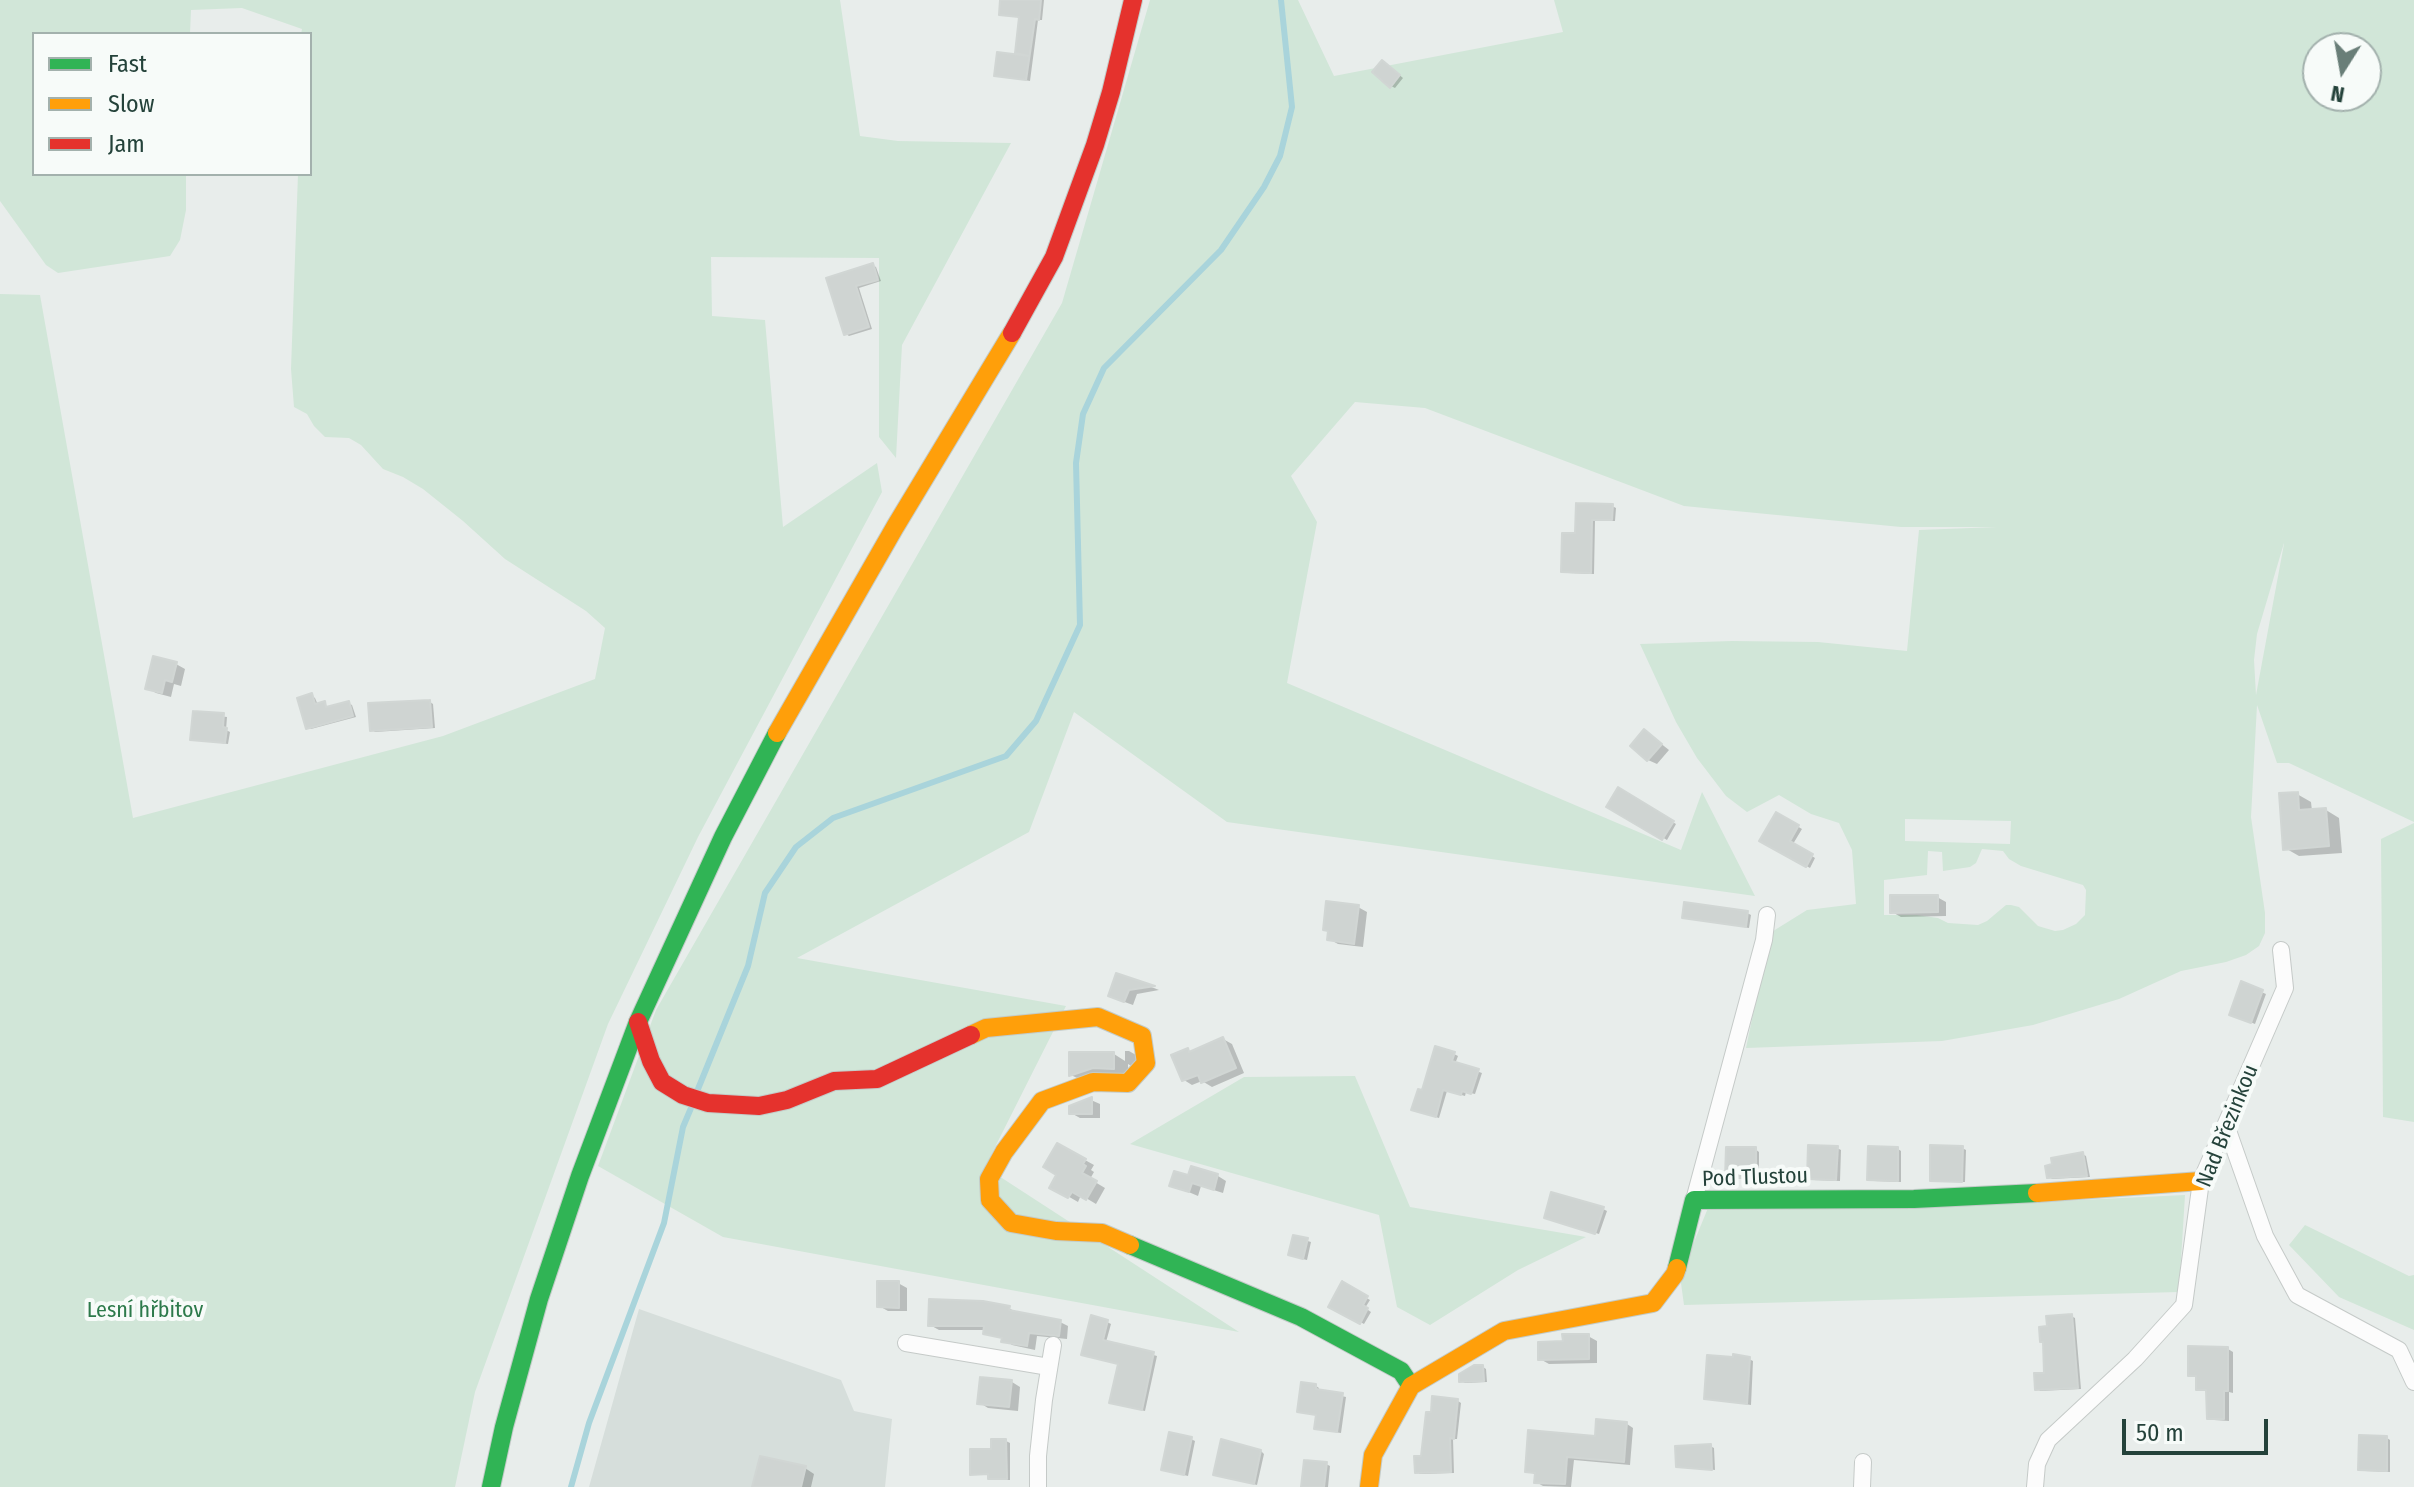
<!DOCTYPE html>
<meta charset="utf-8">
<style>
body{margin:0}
#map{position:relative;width:2414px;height:1487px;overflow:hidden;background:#e8edeb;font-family:"Fira Sans Condensed",sans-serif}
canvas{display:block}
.legend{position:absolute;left:32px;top:32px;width:280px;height:144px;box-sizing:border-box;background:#f7fbf9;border:2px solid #a3b1ad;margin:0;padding:10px 14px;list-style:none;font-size:24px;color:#24423a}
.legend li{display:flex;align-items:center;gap:16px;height:40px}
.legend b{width:40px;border:2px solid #a3b1ad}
.north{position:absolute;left:2302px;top:32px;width:80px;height:80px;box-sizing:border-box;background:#f7fbf9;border:2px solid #a3b1ad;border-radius:50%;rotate:191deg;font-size:22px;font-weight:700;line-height:32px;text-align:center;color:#24423a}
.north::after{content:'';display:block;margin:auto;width:28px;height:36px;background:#697e78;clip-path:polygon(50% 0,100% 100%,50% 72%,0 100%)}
.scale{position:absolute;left:2122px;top:1419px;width:146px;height:36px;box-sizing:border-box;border:4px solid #24423a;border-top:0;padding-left:10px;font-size:24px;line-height:28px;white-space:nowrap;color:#24423a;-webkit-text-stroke:6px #f7fbf9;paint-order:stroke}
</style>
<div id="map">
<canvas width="2414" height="1487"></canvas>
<ul class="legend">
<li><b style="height:10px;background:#30b455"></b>Fast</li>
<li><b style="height:10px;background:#ff9f0a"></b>Slow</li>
<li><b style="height:10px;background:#e5322d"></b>Jam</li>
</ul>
<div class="north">N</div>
<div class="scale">50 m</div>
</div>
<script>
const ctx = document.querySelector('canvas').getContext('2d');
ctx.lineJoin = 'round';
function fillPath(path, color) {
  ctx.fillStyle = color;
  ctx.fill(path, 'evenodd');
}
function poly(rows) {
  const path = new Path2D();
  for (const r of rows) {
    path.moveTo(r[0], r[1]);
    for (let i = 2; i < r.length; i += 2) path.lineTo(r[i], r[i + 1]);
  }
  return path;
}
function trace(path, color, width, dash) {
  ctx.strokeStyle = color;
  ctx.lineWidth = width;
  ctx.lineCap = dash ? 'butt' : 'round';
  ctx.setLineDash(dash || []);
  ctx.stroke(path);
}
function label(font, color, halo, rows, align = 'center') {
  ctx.font = font + ' "Fira Sans Condensed",sans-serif';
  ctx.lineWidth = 8;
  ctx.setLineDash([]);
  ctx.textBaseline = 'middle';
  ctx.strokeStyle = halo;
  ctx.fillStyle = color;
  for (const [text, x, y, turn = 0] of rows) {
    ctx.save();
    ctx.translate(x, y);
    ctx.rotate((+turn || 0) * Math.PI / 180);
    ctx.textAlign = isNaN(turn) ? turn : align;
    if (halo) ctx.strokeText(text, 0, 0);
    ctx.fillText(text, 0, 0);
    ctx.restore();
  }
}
fillPath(poly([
 [639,1309,841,1380,854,1411,892,1419,885,1487,589,1487]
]), '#d6dedb');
fillPath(poly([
 [0,0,840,0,860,136,898,141,1011,143,902,345,896,458,879,437,879,258,711,257,712,316,765,320,783,527,877,463,882,492,698,837,608,1024,475,1392,455,1487,0,1487,0,294,40,295,133,818,443,736,595,679,605,628,586,611,505,559,463,521,423,489,403,477,383,469,361,445,349,438,325,437,314,426,307,414,294,407,291,369,298,174,310,174,310,34,301,34,302,29,242,8,191,10,190,34,34,34,34,174,186,174,186,210,180,240,170,256,58,273,46,265,0,201],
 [1150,0,1298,0,1334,76,1563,32,1554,0,2414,0,2414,822,2289,763,2277,763,2257,705,2251,817,2265,913,2265,933,2259,946,2246,955,2226,962,2181,971,2119,999,2033,1025,1942,1041,1746,1048,1770,933,1807,910,1856,904,1852,850,1839,823,1811,814,1779,795,1747,812,1726,796,1697,758,1676,722,1640,644,1732,641,1818,642,1907,651,1919,530,1997,527,1901,527,1684,506,1425,408,1355,402,1291,476,1317,522,1287,683,1681,850,1702,792,1755,896,1227,822,1074,712,1029,832,797,958,1066,1006,985,1167,1239,1332,723,1237,598,1166,656,1010,1062,303],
 [2318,48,2366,48,2366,96,2318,96],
 [2284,543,2284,544,2256,695,2254,660,2257,634],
 [1905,819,2011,821,2010,844,1905,841],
 [1982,849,2003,851,2009,859,2021,866,2083,885,2086,890,2085,915,2076,924,2063,930,2055,931,2038,926,2019,907,2011,905,2006,905,1987,921,1978,925,1948,923,1938,918,1917,915,1884,915,1884,880,1927,875,1928,851,1942,852,1943,871,1970,867,1976,863],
 [2414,823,2414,1122,2383,1117,2381,839],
 [1355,1076,1410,1207,1586,1237,1518,1270,1430,1325,1397,1307,1379,1215,1130,1144,1244,1077],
 [2185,1195,2179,1292,1684,1305,1680,1276,1708,1208,1913,1208],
 [2305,1225,2409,1276,2414,1275,2414,1330,2339,1297,2289,1245]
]), '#d1e6d8');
fillPath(poly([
 [1002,0,1044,0,1042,20,1038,20,1030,81,996,75,1027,58,1017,52,1021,18,1001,14],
 [1386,64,1403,78,1395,88,1391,86],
 [872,265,876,267,881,281,859,288,872,329,849,336,846,334,828,279],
 [1578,505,1612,506,1616,508,1615,521,1595,521,1594,574,1567,573,1563,571,1577,535],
 [176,664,185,669,181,686,174,684,171,697,156,693,147,688],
 [312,696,315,698,318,705,324,703,329,709,348,703,352,705,356,717,311,729,307,727],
 [430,702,433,704,435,728,375,732,372,730],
 [194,713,227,717,226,730,230,732,228,744,192,739],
 [1645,731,1669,750,1657,764,1648,760],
 [1619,790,1676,824,1667,840,1609,806],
 [2297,794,2311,802,2312,811,2326,810,2339,818,2342,853,2299,856,2285,848],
 [1777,814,1802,829,1793,844,1815,858,1810,868,1761,840],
 [1937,897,1946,902,1946,916,1901,917,1892,912],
 [1358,907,1367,912,1363,947,1338,944,1329,939,1330,932,1325,929],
 [1747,913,1751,915,1749,928,1684,917],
 [1117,976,1154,988,1159,990,1137,994,1133,1005,1119,1000],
 [2242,984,2266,994,2255,1024,2235,1016],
 [1223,1039,1232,1044,1244,1073,1212,1087,1202,1081,1192,1085,1184,1080,1187,1050,1192,1053],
 [1125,1051,1129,1051,1143,1059,1139,1071,1128,1064,1128,1075,1085,1082,1071,1075,1114,1054,1125,1061],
 [1454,1054,1458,1056,1455,1064,1482,1073,1475,1094,1466,1092,1465,1096,1447,1091,1439,1118,1417,1111,1423,1092],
 [1091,1100,1100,1104,1100,1118,1080,1118,1071,1113],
 [1058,1145,1094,1165,1091,1170,1094,1172,1090,1179,1105,1188,1096,1204,1081,1195,1078,1202,1052,1187,1059,1174],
 [1837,1148,1841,1150,1840,1181,1812,1180,1809,1177],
 [1962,1148,1966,1150,1965,1182,1935,1182,1932,1180],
 [1755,1149,1759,1152,1759,1179,1731,1179,1727,1176],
 [1898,1149,1901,1151,1901,1182,1873,1181,1869,1179],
 [2082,1154,2086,1156,2090,1177,2052,1179,2049,1177],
 [1193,1169,1218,1176,1226,1181,1223,1193,1201,1186,1198,1196,1172,1185,1189,1178],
 [1603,1209,1607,1211,1599,1234,1550,1219],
 [1295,1237,1311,1242,1307,1260,1294,1257],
 [898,1283,907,1288,907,1311,888,1311,879,1306],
 [1343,1284,1370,1300,1365,1308,1371,1312,1364,1324,1331,1306],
 [1009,1308,1017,1313,1060,1322,1068,1326,1067,1339,1037,1336,1035,1350,1012,1345,1004,1339,985,1333,986,1330,939,1330,930,1325],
 [2071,1316,2075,1318,2081,1389,2040,1391,2037,1388,2046,1374],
 [1107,1322,1111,1324,1106,1342,1157,1356,1145,1411,1115,1404,1120,1365,1087,1356],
 [1588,1336,1597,1341,1597,1363,1549,1364,1540,1359,1564,1343],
 [2228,1349,2233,1352,2233,1393,2229,1392,2229,1421,2214,1420,2209,1418,2208,1392,2198,1389,2198,1378,2190,1375],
 [1749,1359,1753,1361,1751,1405,1706,1398],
 [1483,1367,1486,1369,1487,1382,1465,1383,1461,1381],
 [1012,1382,1020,1387,1018,1411,988,1408,980,1403],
 [1316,1386,1319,1388,1319,1391,1346,1397,1341,1433,1320,1430,1316,1428,1318,1415,1299,1411],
 [1458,1401,1461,1403,1457,1439,1453,1439,1454,1473,1420,1474,1417,1472,1423,1458],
 [1627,1424,1633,1428,1630,1465,1574,1460,1571,1487,1543,1486,1536,1482,1537,1475,1527,1471],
 [2387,1438,2390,1440,2390,1472,2364,1471,2360,1469],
 [1191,1439,1195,1441,1188,1476,1163,1470],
 [1006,1441,1010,1443,1010,1480,994,1480,990,1475,976,1475,972,1473,993,1451],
 [1710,1446,1714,1448,1715,1470,1678,1465],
 [1261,1451,1264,1454,1257,1485,1216,1474],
 [1326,1464,1330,1466,1328,1487,1303,1487],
 [805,1468,814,1474,811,1487,754,1487]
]), '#0003');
trace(poly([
 [698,1089,748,966,765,893,796,847,833,818,1006,756,1036,721,1080,625,1076,463,1083,414,1104,368,1221,250,1264,187,1280,156,1292,107,1281,0],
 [571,1487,589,1423,664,1223,683,1127,691,1108]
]), '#a9d4db', 6);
const building = poly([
 [1000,0,1041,0,1039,20,1035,19,1026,80,994,76,997,52,1029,56,1015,53,1019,17,999,15,1000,0],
 [1382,60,1400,75,1390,88,1372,72,1382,60],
 [873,263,878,280,856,286,869,327,844,335,826,278,873,263],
 [1576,503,1613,504,1612,520,1592,520,1591,573,1561,572,1562,533,1575,533,1576,503],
 [153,656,177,662,172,682,165,680,162,693,145,689,153,656],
 [312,693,315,704,325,701,326,707,349,701,353,716,306,729,297,698,312,693],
 [430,700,432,727,370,731,368,703,430,700],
 [193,711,224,713,223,727,227,728,225,743,190,740,193,711],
 [1644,729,1662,744,1647,761,1630,746,1644,729],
 [1618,787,1674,821,1662,840,1606,807,1618,787],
 [2298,792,2299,810,2326,808,2329,846,2283,850,2279,793,2298,792],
 [1776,812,1799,825,1790,841,1813,854,1806,867,1759,841,1776,812],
 [1890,895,1938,895,1938,912,1890,913,1890,895],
 [1326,901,1359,905,1354,944,1327,940,1328,931,1323,930,1326,901],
 [1684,902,1748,911,1746,927,1682,918,1684,902],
 [1116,973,1155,986,1129,990,1124,1002,1108,996,1116,973],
 [2241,981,2263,990,2251,1023,2229,1015,2241,981],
 [1223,1037,1236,1068,1201,1083,1198,1075,1182,1081,1171,1055,1188,1048,1189,1052,1223,1037],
 [1435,1046,1455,1052,1452,1061,1479,1069,1471,1094,1462,1091,1461,1095,1443,1090,1436,1117,1411,1110,1418,1089,1422,1090,1435,1046],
 [1069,1052,1114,1052,1114,1069,1093,1068,1069,1076,1069,1052],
 [1092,1097,1092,1114,1069,1114,1069,1106,1092,1097],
 [1057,1143,1086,1159,1083,1164,1086,1166,1082,1173,1097,1181,1086,1200,1072,1192,1068,1198,1049,1188,1056,1175,1043,1167,1057,1143],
 [1808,1145,1838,1146,1836,1180,1807,1179,1808,1145],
 [1930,1145,1963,1146,1962,1182,1930,1181,1930,1145],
 [1868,1146,1898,1147,1898,1181,1867,1180,1868,1146],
 [1726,1147,1756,1147,1756,1178,1725,1178,1726,1147],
 [2083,1152,2087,1176,2047,1178,2045,1166,2052,1164,2051,1158,2083,1152],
 [1191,1166,1218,1174,1214,1190,1192,1183,1189,1192,1169,1186,1174,1171,1188,1175,1191,1166],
 [1551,1192,1604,1207,1595,1234,1544,1218,1551,1192],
 [1293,1235,1308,1238,1303,1259,1288,1255,1293,1235],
 [877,1281,899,1281,899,1308,877,1307,877,1281],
 [1342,1281,1368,1296,1363,1305,1368,1308,1360,1324,1328,1307,1342,1281],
 [929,1299,983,1301,1010,1306,1009,1310,1061,1320,1059,1336,1029,1333,1027,1346,1001,1342,1002,1338,983,1334,984,1326,928,1326,929,1299],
 [2072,1314,2078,1388,2035,1390,2034,1373,2044,1373,2043,1342,2040,1342,2039,1327,2047,1326,2046,1316,2072,1314],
 [1091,1315,1108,1320,1103,1340,1154,1352,1142,1410,1109,1403,1118,1364,1081,1355,1091,1315],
 [1562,1334,1589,1334,1589,1359,1538,1360,1538,1342,1563,1341,1562,1334],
 [2188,1346,2228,1347,2228,1391,2224,1391,2224,1419,2207,1419,2206,1390,2196,1390,2196,1376,2188,1376,2188,1346],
 [1733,1354,1750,1357,1747,1404,1704,1399,1707,1355,1733,1357,1733,1354],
 [1474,1365,1483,1365,1484,1381,1459,1382,1459,1374,1474,1365],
 [980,1377,1012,1380,1009,1407,977,1404,980,1377],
 [1301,1382,1316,1384,1316,1389,1343,1393,1337,1432,1314,1429,1316,1415,1297,1412,1301,1382],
 [1432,1396,1458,1399,1454,1439,1450,1438,1451,1472,1415,1473,1414,1456,1421,1456,1426,1412,1431,1412,1432,1396],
 [1596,1419,1627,1422,1624,1462,1567,1457,1565,1484,1534,1483,1535,1473,1525,1472,1528,1430,1595,1436,1596,1419],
 [1169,1432,1192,1437,1184,1475,1161,1470,1169,1432],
 [2359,1435,2387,1436,2387,1471,2358,1470,2359,1435],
 [991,1439,1006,1439,1007,1479,988,1479,988,1474,970,1475,970,1449,991,1449,991,1439],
 [1221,1439,1261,1450,1254,1484,1213,1475,1221,1439],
 [1711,1444,1712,1470,1676,1467,1675,1446,1711,1444],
 [760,1456,806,1466,801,1487,752,1487,760,1456],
 [1304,1460,1327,1462,1324,1487,1301,1487,1304,1460]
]);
fillPath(building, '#cfd4d2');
trace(building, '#d1d6d4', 2);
const street = poly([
 [2226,1125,2265,1236,2297,1295,2399,1350,2414,1382],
 [1694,1200,1764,940,1767,915],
 [906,1343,1049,1367],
 [1038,1487,1038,1456,1044,1400,1053,1345],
 [1862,1487,1863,1462],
 [2035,1487,2037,1464,2048,1440,2135,1359,2184,1305,2201,1181,2285,988,2281,950]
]);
const fast = poly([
 [1130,1245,1301,1317,1401,1371,1411,1386],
 [1677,1268,1694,1200,1914,1199,2037,1193],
 [491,1487,504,1427,539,1299,580,1176,638,1022,723,837,777,733]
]);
const slow = poly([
 [777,733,895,527,1012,333],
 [971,1035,986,1028,1098,1017,1142,1036,1146,1063,1128,1083,1093,1082,1042,1101,1004,1152,989,1179,990,1200,1011,1223,1056,1231,1102,1233,1130,1245],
 [2037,1193,2201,1181],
 [1369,1487,1373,1455,1411,1386,1504,1331,1653,1303,1675,1274,1677,1268]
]);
const jam = poly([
 [1012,333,1054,257,1095,145,1111,92,1133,0],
 [638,1022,651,1061,662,1082,683,1095,708,1103,759,1106,787,1100,834,1081,877,1079,971,1035]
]);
trace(street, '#c5cac8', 18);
trace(fast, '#c3cbc8', 20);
trace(slow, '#c3cbc8', 20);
trace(jam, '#c3cbc8', 20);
trace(street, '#fcfcfc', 16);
trace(fast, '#30b455', 18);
trace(slow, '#ff9f0a', 18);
trace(jam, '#e5322d', 18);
label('22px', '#24423a', '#f7fbf9', [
 ["Nad Březinkou",2228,1126,-68],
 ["Pod Tlustou",1755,1178,-2]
]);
label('22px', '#2d7a4b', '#f7fbf9', [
 ["Lesní hřbitov",145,1311]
]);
</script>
